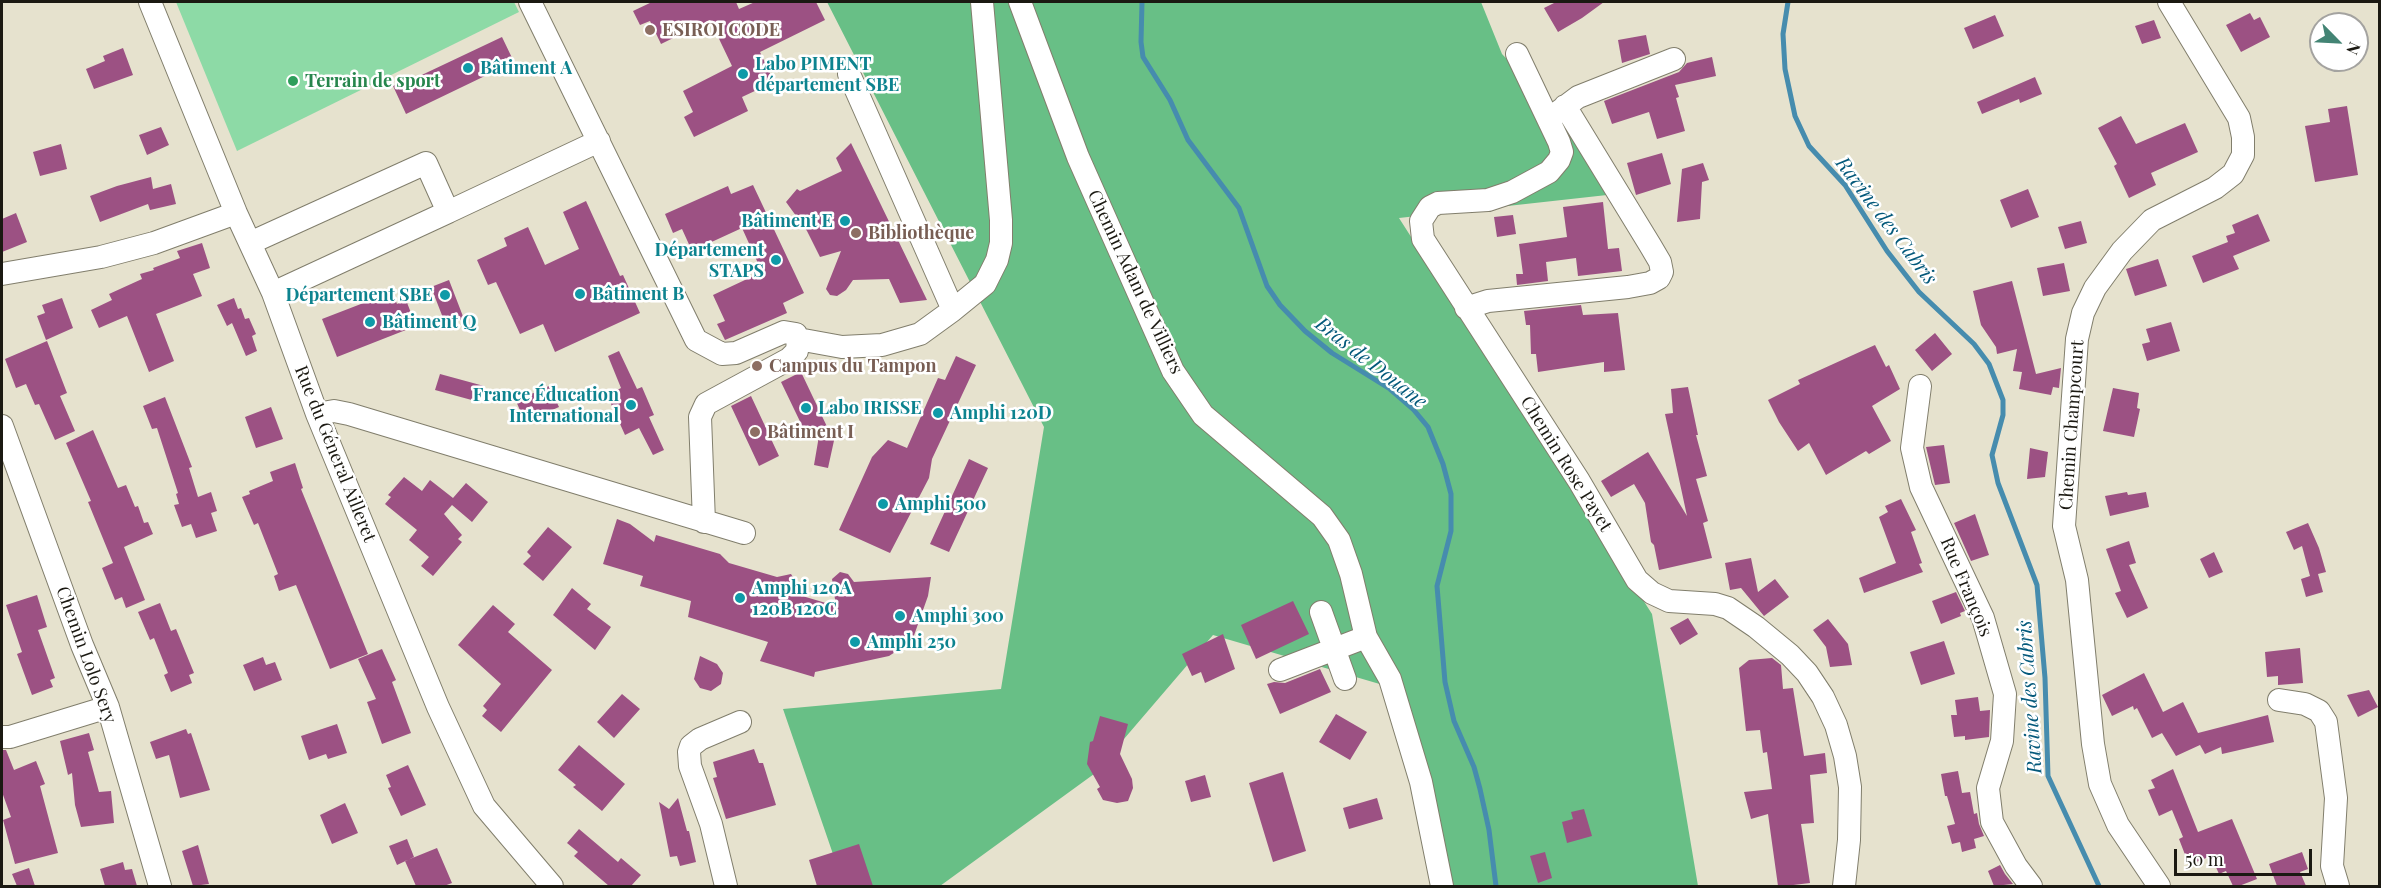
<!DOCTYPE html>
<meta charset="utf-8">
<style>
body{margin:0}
#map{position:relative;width:2381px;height:888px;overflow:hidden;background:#e6e2ce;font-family:"Playfair Display",serif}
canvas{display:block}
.frame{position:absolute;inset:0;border:3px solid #1b1912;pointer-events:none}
.north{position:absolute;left:2309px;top:12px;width:60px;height:60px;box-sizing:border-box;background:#fff;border:2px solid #a4a3a0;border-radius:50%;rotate:114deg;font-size:16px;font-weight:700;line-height:24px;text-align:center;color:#1b1912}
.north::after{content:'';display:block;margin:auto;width:21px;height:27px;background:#438474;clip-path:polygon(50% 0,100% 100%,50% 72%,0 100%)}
.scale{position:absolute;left:2174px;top:849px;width:138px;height:27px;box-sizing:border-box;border:3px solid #1b1912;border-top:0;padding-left:8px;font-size:18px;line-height:21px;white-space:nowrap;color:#1b1912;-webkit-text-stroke:4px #fff;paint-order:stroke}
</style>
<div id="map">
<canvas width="2381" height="888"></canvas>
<div class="frame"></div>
<div class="north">N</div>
<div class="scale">50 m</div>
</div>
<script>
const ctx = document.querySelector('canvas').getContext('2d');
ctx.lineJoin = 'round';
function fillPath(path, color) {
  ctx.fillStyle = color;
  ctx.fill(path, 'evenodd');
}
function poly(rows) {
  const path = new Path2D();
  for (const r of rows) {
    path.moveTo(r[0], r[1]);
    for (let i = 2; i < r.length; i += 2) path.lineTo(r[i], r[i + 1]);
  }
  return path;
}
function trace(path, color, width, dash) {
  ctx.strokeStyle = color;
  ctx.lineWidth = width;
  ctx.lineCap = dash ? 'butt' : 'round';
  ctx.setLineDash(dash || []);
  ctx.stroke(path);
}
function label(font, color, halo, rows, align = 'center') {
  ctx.font = font + ' "Playfair Display",serif';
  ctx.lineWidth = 5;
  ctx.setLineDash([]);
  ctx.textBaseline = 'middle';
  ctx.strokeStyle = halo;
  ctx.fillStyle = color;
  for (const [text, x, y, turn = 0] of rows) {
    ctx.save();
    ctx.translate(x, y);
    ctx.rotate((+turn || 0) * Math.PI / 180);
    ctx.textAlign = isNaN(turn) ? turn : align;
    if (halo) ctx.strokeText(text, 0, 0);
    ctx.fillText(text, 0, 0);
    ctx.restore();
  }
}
fillPath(poly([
 [176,2,514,2,519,12,237,151]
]), '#8ddaa6');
fillPath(poly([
 [827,2,1481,2,1502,54,1568,123,1607,195,1399,218,1652,614,1698,886,1441,886,1383,685,1213,635,1094,774,940,886,844,886,783,709,1001,689,1044,427]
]), '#68bf86');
trace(poly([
 [1142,2,1141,42,1143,57,1170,100,1188,140,1239,208,1267,286,1280,305,1305,331,1332,353,1390,389,1413,409,1428,427,1443,464,1451,494,1451,531,1437,586,1445,682,1454,721,1474,767,1480,789,1489,830,1496,886],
 [1788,2,1783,34,1785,69,1795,116,1809,146,1845,185,1887,251,1919,292,1974,344,1989,364,2003,400,2003,415,1992,455,1998,483,2037,585,2045,678,2048,776,2099,886]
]), '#468cae', 5);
fillPath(poly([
 [652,2,736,2,739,9,755,2,816,2,825,20,760,52,774,82,742,97,748,111,694,137,684,117,693,112,683,91,732,66,710,20,661,44,650,21,640,25,633,11],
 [1556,2,1604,2,1582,18,1558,32,1544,8],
 [2250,13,2254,20,2260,17,2270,37,2241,52,2226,25],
 [1995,15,2004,36,1973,49,1964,28],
 [2154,20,2161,38,2142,44,2135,26],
 [1646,35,1650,54,1622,63,1618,40],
 [502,37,514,62,406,114,393,86,408,79,409,81],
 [123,48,133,75,94,89,86,69,105,61,103,56],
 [1712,57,1716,76,1675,85,1679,97,1676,98,1685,131,1657,139,1649,112,1612,124,1604,101,1679,72,1687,63],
 [2035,77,2042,94,2020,103,2019,99,1982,114,1977,102],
 [2347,106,2358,175,2315,182,2305,126,2330,122,2328,109],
 [2121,116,2136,144,2185,123,2198,152,2151,173,2156,185,2129,198,2114,166,2117,164,2098,128],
 [161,127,169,145,147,155,139,135],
 [851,143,927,300,900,303,889,279,853,280,846,290,837,296,830,295,826,289,841,251,820,257,807,231,786,202,797,189,800,191,842,171,836,158],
 [61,144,67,169,40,176,33,152],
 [1662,153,1671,184,1636,195,1627,163],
 [1703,163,1709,180,1702,182,1700,219,1677,222,1682,169],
 [151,177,153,189,171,184,176,204,150,210,148,204,100,222,90,196,117,186],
 [753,185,804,293,783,303,787,313,725,340,717,324,725,321,713,295,762,272,742,228,692,251,682,229,673,233,665,214,728,186,731,194],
 [2028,189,2039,217,2011,228,2000,200],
 [586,201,620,276,623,275,640,313,555,352,543,324,520,334,496,282,488,285,477,260,507,246,504,238,528,227,545,265,579,249,563,212],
 [1603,202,1608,249,1619,248,1622,271,1578,276,1576,258,1546,262,1548,281,1517,285,1516,274,1523,274,1519,244,1567,237,1563,207],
 [16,213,27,242,2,252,2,219],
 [2258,214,2270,241,2233,256,2239,269,2203,283,2192,256,2228,242,2226,236,2235,233,2232,225],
 [1513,215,1516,234,1497,237,1494,217],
 [2081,221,2087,243,2065,249,2058,227],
 [202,243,210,268,193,274,202,296,156,314,174,361,149,372,127,316,99,328,91,310,112,300,109,294,142,279,140,274,154,270,153,268,180,258,177,251],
 [2158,259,2167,286,2135,296,2126,269],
 [2064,263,2070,291,2043,296,2037,268],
 [449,280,464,319,445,323,431,287],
 [2012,281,2036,374,2061,368,2059,388,2053,387,2051,395,2019,389,2022,372,2013,371,2017,349,1997,354,1996,347,1981,325,1973,291],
 [392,292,397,304,406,300,416,326,337,357,322,319],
 [62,298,73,328,46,340,37,316,45,313,42,305],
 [234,298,238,309,241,308,245,319,249,318,256,334,252,336,257,351,246,356,232,323,227,326,217,305],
 [1581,305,1583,315,1618,313,1625,370,1604,372,1604,362,1538,372,1536,354,1531,354,1530,325,1526,325,1524,311],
 [2171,322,2180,351,2147,361,2142,344,2150,342,2146,329],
 [1935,333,1952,354,1932,371,1915,350],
 [47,341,67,393,60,396,75,431,55,440,39,404,35,405,26,384,16,388,5,359],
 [1875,345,1886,367,1889,365,1900,389,1872,406,1891,441,1869,454,1866,451,1826,475,1809,443,1798,451,1779,422,1768,400,1800,384,1798,380],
 [619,351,637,389,642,387,654,415,649,417,664,450,653,455,639,428,625,435,607,395,621,388,608,356],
 [956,356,976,365,932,459,929,478,890,553,839,530,872,457,888,440,907,448,938,378,945,380],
 [801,372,831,435,835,436,828,468,814,465,820,430,807,436,781,382],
 [440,374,484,386,479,402,435,390],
 [549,386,559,407,525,422,516,401],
 [1688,387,1698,435,1696,435,1707,476,1696,479,1708,521,1703,523,1712,558,1659,570,1654,545,1651,542,1645,503,1634,484,1611,497,1601,481,1648,452,1687,516,1665,414,1673,413,1671,389],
 [2113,388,2139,393,2137,408,2140,409,2134,437,2103,431],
 [751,396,779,456,759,466,731,406],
 [165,397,192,467,189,468,198,497,211,492,217,511,211,513,217,531,196,538,191,524,182,527,174,505,179,504,176,494,178,493,157,428,152,429,143,406],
 [271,407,283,439,256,448,245,417],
 [93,430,118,488,126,485,135,507,138,506,144,523,148,522,153,534,124,547,145,600,126,608,122,597,115,600,102,568,113,563,88,502,91,501,66,443],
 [1944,445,1950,483,1935,485,1926,447],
 [2030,448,2048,452,2045,477,2027,479],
 [969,459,988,468,949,552,930,544],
 [295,463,303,488,301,489,368,654,330,669,296,585,279,591,274,576,278,574,258,523,254,525,242,497,250,494,249,491,273,481,270,472],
 [404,477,422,491,430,480,453,498,466,483,488,502,472,522,452,505,444,514,462,535,458,539,462,542,433,576,421,566,429,557,409,540,417,530,385,504,391,497,388,495],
 [2127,492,2128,495,2146,492,2149,507,2110,516,2105,496],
 [1901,499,1916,530,1911,532,1922,563,1919,564,1923,572,1864,593,1859,578,1896,563,1879,517,1888,512,1885,506],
 [1975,514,1989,555,1971,561,1954,523],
 [617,519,630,524,654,542,656,535,720,554,729,563,777,577,791,574,796,582,799,595,836,606,832,579,840,572,848,574,854,582,931,577,928,596,912,641,889,656,815,672,814,677,760,661,768,642,688,617,691,601,640,586,643,576,603,564],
 [2308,523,2319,548,2326,572,2318,574,2323,592,2306,597,2301,579,2310,576,2302,546,2294,550,2286,532],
 [548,527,572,547,543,581,523,564,531,556,527,552],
 [2129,541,2136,563,2129,565,2148,608,2127,618,2115,593,2121,591,2106,549],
 [2214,552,2223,572,2209,578,2200,559],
 [1751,558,1758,592,1775,579,1789,597,1764,616,1741,588,1730,590,1725,563],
 [572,588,591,604,587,609,611,627,595,650,553,615],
 [1956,592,1965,611,1960,613,1961,616,1941,624,1932,601],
 [37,595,47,627,38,630,55,678,50,680,53,687,32,695,17,654,22,652,6,605],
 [1293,601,1309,634,1256,659,1241,625],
 [160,603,171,631,176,629,194,673,189,675,192,683,171,692,164,675,168,673,154,638,150,640,138,612],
 [493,605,515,624,508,632,552,670,501,732,482,716,487,710,483,706,501,684,458,645],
 [1688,618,1698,634,1680,645,1670,628],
 [1828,619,1848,644,1852,665,1830,667,1826,647,1813,630],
 [1223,634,1235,669,1205,683,1201,672,1192,676,1182,654],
 [1944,641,1955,674,1921,685,1910,652],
 [2300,648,2303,683,2278,685,2278,676,2267,677,2265,652],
 [382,649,396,680,392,682,411,733,382,744,367,702,376,699,358,659],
 [700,656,717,664,723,673,721,684,711,691,700,688,694,679],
 [263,657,266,665,275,662,282,680,254,691,243,665],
 [1772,658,1781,665,1783,689,1793,688,1804,756,1825,753,1827,773,1810,775,1814,823,1801,824,1810,883,1785,886,1778,886,1768,814,1751,819,1744,792,1772,789,1767,752,1763,753,1760,730,1746,731,1739,668,1749,660],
 [1320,669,1331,692,1280,714,1267,684,1274,682,1285,683],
 [2144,673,2163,712,2183,702,2198,733,2268,715,2274,742,2222,754,2221,747,2205,754,2200,745,2176,756,2162,733,2152,738,2137,708,2134,710,2133,706,2112,716,2102,695],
 [2369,690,2378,707,2358,717,2347,695],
 [622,694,640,709,614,738,597,722],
 [1978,697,1980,711,1990,710,1989,737,1965,740,1965,736,1954,737,1951,715,1957,715,1955,700],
 [1336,714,1367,732,1350,760,1319,742],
 [1100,716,1128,724,1120,754,1132,779,1133,788,1128,801,1117,803,1103,800,1097,789,1100,787,1087,764,1090,742,1093,741],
 [337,724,347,753,328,759,326,754,309,760,301,736],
 [186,729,188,734,191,733,210,790,180,798,169,755,156,759,150,742],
 [89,733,94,750,88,752,99,792,111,791,114,823,81,827,75,805,72,773,68,775,60,741],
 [579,745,625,784,602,811,573,787,576,785,558,770],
 [754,749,759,763,763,763,776,805,726,819,713,778,717,777,713,762],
 [2,750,6,750,14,770,36,761,45,784,40,786,58,853,15,864,3,820,11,817,2,792],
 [408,765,426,805,401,816,388,788,391,787,386,775],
 [2173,769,2198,832,2232,819,2257,879,2239,886,2233,886,2226,871,2219,874,2211,856,2189,865,2179,839,2183,837,2172,810,2159,816,2148,790,2155,788,2151,780],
 [1958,771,1962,793,1970,792,1974,814,1977,813,1979,824,1984,836,1974,839,1976,848,1962,852,1960,842,1952,844,1947,826,1955,824,1947,796,1945,796,1941,774],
 [1283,772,1306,851,1273,862,1249,783],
 [1205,775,1211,797,1191,802,1185,781],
 [678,798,687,831,689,831,696,862,680,866,677,856,670,857,659,802,669,809],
 [1377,798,1383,819,1349,829,1343,808],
 [345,803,358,833,332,844,320,815],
 [1584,809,1592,836,1567,843,1562,822,1573,819,1571,812],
 [579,829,618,862,621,858,641,875,631,886,609,886,574,856,578,852,567,843],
 [407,839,414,857,397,865,389,846],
 [859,844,873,886,817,886,809,860],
 [198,845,209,884,193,886,182,851],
 [437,848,452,883,444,886,416,886,405,861],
 [1545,852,1552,878,1538,883,1530,856],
 [2302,852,2308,869,2300,872,2306,886,2277,886,2269,864],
 [123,862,125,870,132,869,137,886,105,886,100,869],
 [2000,865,2005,874,2013,884,1994,886,1988,871],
 [29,868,35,886,17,886,12,874]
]), '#9c5183');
const minor = poly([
 [150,2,236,213,273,293,317,414,438,707,484,806,552,886],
 [530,2,696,340,722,354,736,353,784,332,796,334,798,339,797,351,789,359,706,404,700,417,704,522],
 [1020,2,1078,157,1173,371,1203,415,1322,516,1339,540,1351,574,1366,637,1390,679,1421,782,1442,886],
 [1517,54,1559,142,1562,152,1559,160,1549,172,1512,192,1488,200,1438,203,1430,207,1421,221,1423,239,1579,481,1637,580,1652,593,1669,601,1715,604,1728,608,1756,627,1790,655,1807,673,1823,697,1836,725,1845,756,1850,787,1849,840,1844,886],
 [849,74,953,310],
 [1554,115,1578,97,1674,59],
 [448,212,599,141],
 [250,243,426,163,448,212,273,293],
 [2,274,101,257,154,243,236,213],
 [1466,308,1488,301,1628,287,1650,283,1659,278,1662,272,1660,262,1650,245,1565,106],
 [798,339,842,347,882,345,920,334,953,310,985,284,997,260,1001,243,1001,220,982,2],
 [1920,386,1912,448,1921,487,1983,618,2005,694,2002,741,1988,788,1992,822,2016,866,2031,886],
 [317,414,334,411,349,414,744,533],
 [2,426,82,645,108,707,160,886],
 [1321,612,1345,679],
 [1280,670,1366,637],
 [2279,700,2305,704,2319,711,2326,722,2336,798,2332,866,2338,886],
 [2,737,10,737,108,707],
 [726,886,711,824,690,766,689,752,691,746,700,739,740,722],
 [2159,886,2118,825,2100,784,2093,744,2077,580,2064,526,2077,339,2083,313,2095,288,2122,251,2152,220,2215,188,2233,174,2243,155,2243,137,2239,118,2169,2]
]);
trace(minor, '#817e6c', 24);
trace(minor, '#fff', 22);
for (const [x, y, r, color] of [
 [650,30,6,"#8d6e63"],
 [468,68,6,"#0f9aa8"],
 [743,74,6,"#0f9aa8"],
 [293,81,6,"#2e9e5b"],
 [845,221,6,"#0f9aa8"],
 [856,233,6,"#8d6e63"],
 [776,260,6,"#0f9aa8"],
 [580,294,6,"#0f9aa8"],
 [445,295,6,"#0f9aa8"],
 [370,322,6,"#0f9aa8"],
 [757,366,6,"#8d6e63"],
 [631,405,6,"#0f9aa8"],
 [806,408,6,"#0f9aa8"],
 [938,413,6,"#0f9aa8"],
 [755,432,6,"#8d6e63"],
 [883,504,6,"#0f9aa8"],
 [740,598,6,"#0f9aa8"],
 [900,616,6,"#0f9aa8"],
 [855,642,6,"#0f9aa8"]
]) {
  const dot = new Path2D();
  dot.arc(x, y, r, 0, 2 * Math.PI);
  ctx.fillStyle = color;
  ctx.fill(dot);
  trace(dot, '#fff', 2);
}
label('bold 18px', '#785e54', '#fff', [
 ["ESIROI CODE",662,30],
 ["Bibliothèque",868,233],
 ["Campus du Tampon",769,366],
 ["Bâtiment I",767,432]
], 'left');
label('bold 18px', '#0d838f', '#fff', [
 ["Labo PIMENT",755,64],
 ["département SBE",755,85],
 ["Bâtiment A",480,68],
 ["Bâtiment E",833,221,"right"],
 ["Département",764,250,"right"],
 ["STAPS",764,271,"right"],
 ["Bâtiment B",592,294],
 ["Département SBE",433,295,"right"],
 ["Bâtiment Q",382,322],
 ["France Éducation",619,395,"right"],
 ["International",619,416,"right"],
 ["Labo IRISSE",818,408],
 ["Amphi 120D",950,413],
 ["Amphi 500",895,504],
 ["Amphi 120A",752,588],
 ["120B 120C",752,609],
 ["Amphi 300",912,616],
 ["Amphi 250",867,642]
], 'left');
label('bold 18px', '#27864d', '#fff', [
 ["Terrain de sport",305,81]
], 'left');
label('18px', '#1b1912', '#fff', [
 ["Chemin Adam de Villiers",1135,282,65],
 ["Chemin Champcourt",2072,425,-86],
 ["Rue du Géneral Ailleret",335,454,68],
 ["Chemin Rose Payet",1566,464,58],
 ["Rue François",1966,587,67],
 ["Chemin Lolo Sery",86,655,70]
]);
label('italic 20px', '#04597b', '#fff', [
 ["Ravine des Cabris",1886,221,53],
 ["Bras de Douane",1371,363,38],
 ["Ravine des Cabris",2030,697,-94]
]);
</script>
